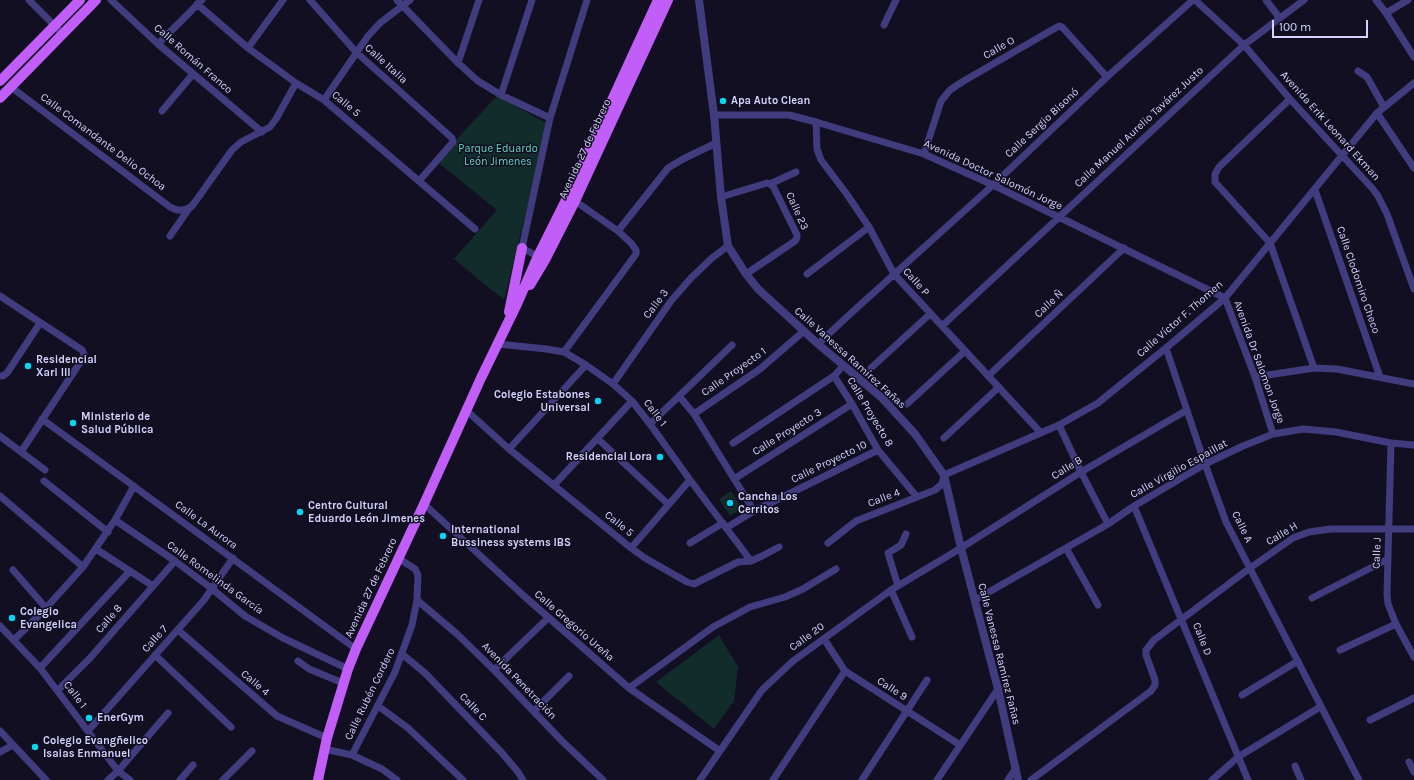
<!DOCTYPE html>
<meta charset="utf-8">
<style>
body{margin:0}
#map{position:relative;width:1414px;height:780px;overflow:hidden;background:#120f22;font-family:Karla,sans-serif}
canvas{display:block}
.scale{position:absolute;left:1272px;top:20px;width:96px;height:18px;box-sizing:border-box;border:2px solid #d7d2fd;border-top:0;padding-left:5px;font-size:12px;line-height:14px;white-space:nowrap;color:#d7d2fd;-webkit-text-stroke:3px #120f22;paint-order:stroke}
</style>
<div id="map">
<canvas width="1414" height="780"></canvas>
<div class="scale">100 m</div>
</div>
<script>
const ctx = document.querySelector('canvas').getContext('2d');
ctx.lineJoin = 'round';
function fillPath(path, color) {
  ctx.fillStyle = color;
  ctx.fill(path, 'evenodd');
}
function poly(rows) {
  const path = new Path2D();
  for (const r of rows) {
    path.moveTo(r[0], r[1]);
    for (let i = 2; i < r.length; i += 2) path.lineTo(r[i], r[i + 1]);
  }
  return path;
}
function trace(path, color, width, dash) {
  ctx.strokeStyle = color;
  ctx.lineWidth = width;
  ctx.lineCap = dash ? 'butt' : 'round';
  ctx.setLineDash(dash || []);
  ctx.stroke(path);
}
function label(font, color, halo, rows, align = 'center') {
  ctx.font = font + ' Karla,sans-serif';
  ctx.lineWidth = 3;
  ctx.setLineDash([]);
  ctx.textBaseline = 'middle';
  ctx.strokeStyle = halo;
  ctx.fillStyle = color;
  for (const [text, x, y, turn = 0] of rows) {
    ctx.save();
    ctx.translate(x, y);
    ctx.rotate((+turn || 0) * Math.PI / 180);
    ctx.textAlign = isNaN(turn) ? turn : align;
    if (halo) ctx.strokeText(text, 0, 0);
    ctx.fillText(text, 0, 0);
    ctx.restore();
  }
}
fillPath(poly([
 [497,96,548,124,504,300,454,259,497,210,436,161],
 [731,491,742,508,730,516,719,499],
 [719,635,738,667,734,701,714,729,656,682]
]), '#122b2b');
trace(poly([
 [29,0,63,34],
 [111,0,158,44,262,132],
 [310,0,356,52,452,138,453,142,419,181],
 [397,0,458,63,478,81,501,95,550,118],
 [1195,0,1244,45,1290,99,1372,188,1378,196,1387,214,1414,289],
 [1266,0,1279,17],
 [1376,0,1386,13,1414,57],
 [197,4,248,48,296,83,324,100,475,229],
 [1386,13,1408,0],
 [884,25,896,0],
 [158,44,202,0],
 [248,48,283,0],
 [458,63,479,0],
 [1358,71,1367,77,1384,107],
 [11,87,170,207,177,210,184,210,191,207,195,202,232,150,241,142,270,127,276,119,296,83],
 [501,95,532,0],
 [1290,99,1219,167,1215,174,1215,182,1270,243,1314,368],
 [324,100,368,36,380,23,410,0],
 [162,111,193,74],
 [1377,113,1414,168],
 [714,115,789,115,816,122,924,154,993,185,1225,298,1255,377,1273,434],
 [816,122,817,149,821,160,846,193,869,227,894,274,1041,433],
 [924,154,941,101,950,90,962,82,1057,27,1060,26,1063,28,1107,77],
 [770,184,796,172],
 [1315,190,1380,377],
 [721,197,767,183,770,184,773,186,797,235,797,238,795,241,746,274],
 [618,231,668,168,683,159,716,143],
 [170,236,190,207],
 [541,258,522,248,550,118,587,0],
 [807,274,869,227],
 [0,296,82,350,84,354,83,358,21,452],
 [942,326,1244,45,1304,0],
 [498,344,546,349,564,352,586,365,613,384,632,401,650,424,690,480,751,561],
 [818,344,849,315,993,185,1107,77,1193,0],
 [1166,348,1205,464,1226,522,1359,780],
 [564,352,636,254,636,250,631,243,618,231,575,201],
 [871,368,930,314],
 [0,376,3,376,7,373,40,323],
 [834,376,852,404,878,450,917,497],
 [988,376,1124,248],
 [1255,377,1314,368,1337,369,1414,384],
 [613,384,671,301,691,278,712,258,728,246],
 [679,396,694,414,754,511],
 [907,404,965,351],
 [467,411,509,449,631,548,645,558,687,582,694,584,738,562,751,561,762,556,779,547],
 [694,414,760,369,804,331],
 [42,419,356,649],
 [650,424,732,345],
 [1059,425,1081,472,1108,524],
 [0,436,45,470],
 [944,438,999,387],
 [598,439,668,504],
 [733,443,834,376,844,365],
 [1391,443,1387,594,1388,604,1396,624,1414,657],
 [509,449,586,365],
 [734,479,852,404],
 [44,481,108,532],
 [554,485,632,401],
 [0,496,83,567],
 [424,504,524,596,629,688,720,751],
 [1134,506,1248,780],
 [115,520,175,561,211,588,245,616,283,638,348,669],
 [726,528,754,511,878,450],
 [690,543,723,523],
 [828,543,856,521,935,490,942,484,944,475,1059,425,1098,403,1109,394,1166,348,1225,298,1377,113,1414,83],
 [631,548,690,480],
 [1066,548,1098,605],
 [96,549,153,586],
 [13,570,46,608],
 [898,586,888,553,901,545,906,534],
 [891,590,912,637],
 [1312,598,1388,559],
 [417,600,457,634,494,670,562,741,603,780],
 [975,600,1108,524,1134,506,1205,464,1243,446,1273,434,1303,429,1336,432,1391,443,1414,445],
 [0,626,40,668,118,771,130,780],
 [178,630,277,716,327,738],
 [824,639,845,671,960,745],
 [14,640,46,608,83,567,115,520,134,486],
 [1340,650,1396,624],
 [402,654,425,673,451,700,502,753,518,772,523,780],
 [155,655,231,727],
 [298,661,309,669,343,683],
 [40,668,130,571],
 [494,670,548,618],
 [629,688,713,627,750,607,785,597,803,589,836,569],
 [58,690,90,658,175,561],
 [1242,695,1298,661],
 [378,706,408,728,463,780],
 [534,711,569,676],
 [1370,720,1414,698],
 [0,731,46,780],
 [88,731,204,600,233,558],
 [324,749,352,755,382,769,397,780],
 [0,752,13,745],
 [352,755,395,672,412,625,417,600,418,575,415,569,398,558],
 [1409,762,1414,772],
 [1295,766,1301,780],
 [108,780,118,771,168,713],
 [180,780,193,765],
 [223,780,252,751],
 [700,780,762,690,793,661,891,590,961,548,1081,472,1187,410],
 [773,780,845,671],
 [862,780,927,680],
 [937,780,998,689],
 [1008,780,1016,768],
 [1031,780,1151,691,1155,685,1155,680,1146,655,1146,650,1154,640,1250,568,1293,538,1309,532,1331,529,1414,529],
 [1212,780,1238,757,1320,707]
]), '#403c7e', 7);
trace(poly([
 [699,0,714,115,721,197,728,246,746,274,758,289,818,344,882,398,915,434,944,475,961,548,998,689,1018,780]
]), '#403c7e', 8);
trace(poly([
 [0,81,80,0],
 [0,98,96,0],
 [530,285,545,260,575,201,668,0],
 [509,312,522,248],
 [318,780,327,738,348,669,356,649,424,504,481,378,517,304,538,256,568,196,658,0]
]), '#c05ef7', 10);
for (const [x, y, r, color] of [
 [723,101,4,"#0cd4ee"],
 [28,366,4,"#0cd4ee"],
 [598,401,4,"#0cd4ee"],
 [73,423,4,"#0cd4ee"],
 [660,457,4,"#0cd4ee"],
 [730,503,4,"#0cd4ee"],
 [300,512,4,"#0cd4ee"],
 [443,536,4,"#0cd4ee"],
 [12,618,4,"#0cd4ee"],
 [89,718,4,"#0cd4ee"],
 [35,747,4,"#0cd4ee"]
]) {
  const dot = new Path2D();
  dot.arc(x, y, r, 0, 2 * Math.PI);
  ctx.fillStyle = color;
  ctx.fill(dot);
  trace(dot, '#120f22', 1.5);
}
label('11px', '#d7d2fd', '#120f22', [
 ["Calle O",999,48,-30],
 ["Calle Román Franco",193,59,41],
 ["Calle Italia",386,64,42],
 ["Calle 5",346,104,40],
 ["Calle Sergio Bisonó",1042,123,-43],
 ["Avenida Erik Leonard Ekman",1330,126,48],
 ["Calle Manuel Aurelio Tavárez Justo",1139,127,-43],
 ["Calle Comandante Delio Ochoa",103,142,37],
 ["Avenida 27 de Febrero",585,149,-65],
 ["Avenida Doctor Salomón Jorge",993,175,25],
 ["Calle 23",797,211,66],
 ["Calle Clodomiro Checo",1358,280,71],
 ["Calle P",916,282,48],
 ["Calle 3",656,304,-53],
 ["Calle Ñ",1049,304,-43],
 ["Calle Víctor F. Thomen",1180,319,-41],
 ["Calle Vanessa Ramírez Fañas",850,358,42],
 ["Avenida Dr Salomon Jorge",1259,362,70],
 ["Calle Proyecto 1",734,372,-35],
 ["Calle Proyecto 8",870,412,59],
 ["Calle 1",655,413,53],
 ["Calle Proyecto 3",787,432,-32],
 ["Calle Proyecto 10",829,462,-26],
 ["Calle B",1067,468,-32],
 ["Calle Virgilio Espaillat",1179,469,-29],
 ["Calle 4",884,498,-21],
 ["Calle 5",619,524,39],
 ["Calle La Aurora",206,525,36],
 ["Calle A",1242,527,64],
 ["Calle H",1282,534,-31],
 ["Calle J",1377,553,-88],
 ["Calle Romelinda García",215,578,36],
 ["Avenida 27 de Febrero",371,588,-65],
 ["Calle 8",109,619,-49],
 ["Calle Gregorio Ureña",574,626,41],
 ["Calle 20",807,637,-36],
 ["Calle 7",155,639,-48],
 ["Calle D",1202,639,68],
 ["Calle Vanessa Ramírez Fañas",999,654,76],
 ["Avenida Penetración",519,681,46],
 ["Calle 4",255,683,40],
 ["Calle 9",892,689,33],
 ["Calle Rubén Cordero",370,694,-64],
 ["Calle 1",75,695,53],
 ["Calle C",473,707,46]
]);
label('bold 11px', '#d7d2fd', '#120f22', [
 ["Apa Auto Clean",731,101],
 ["Residencial",36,360],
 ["Xari III",36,373],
 ["Colegio Estabones",590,395,"right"],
 ["Universal",590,408,"right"],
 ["Ministerio de",81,417],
 ["Salud Pública",81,430],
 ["Residencial Lora",652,457,"right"],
 ["Cancha Los",738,497],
 ["Cerritos",738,510],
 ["Centro Cultural",308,506],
 ["Eduardo León Jimenes",308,519],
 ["International",451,530],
 ["Bussiness systems IBS",451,543],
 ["Colegio",20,612],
 ["Evangelica",20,625],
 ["EnerGym",97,718],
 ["Colegio Evangñelico",43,741],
 ["Isaias Enmanuel",43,754]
], 'left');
label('11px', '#61d9bd', '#120f22', [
 ["Parque Eduardo",498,149],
 ["León Jimenes",498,162]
]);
</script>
